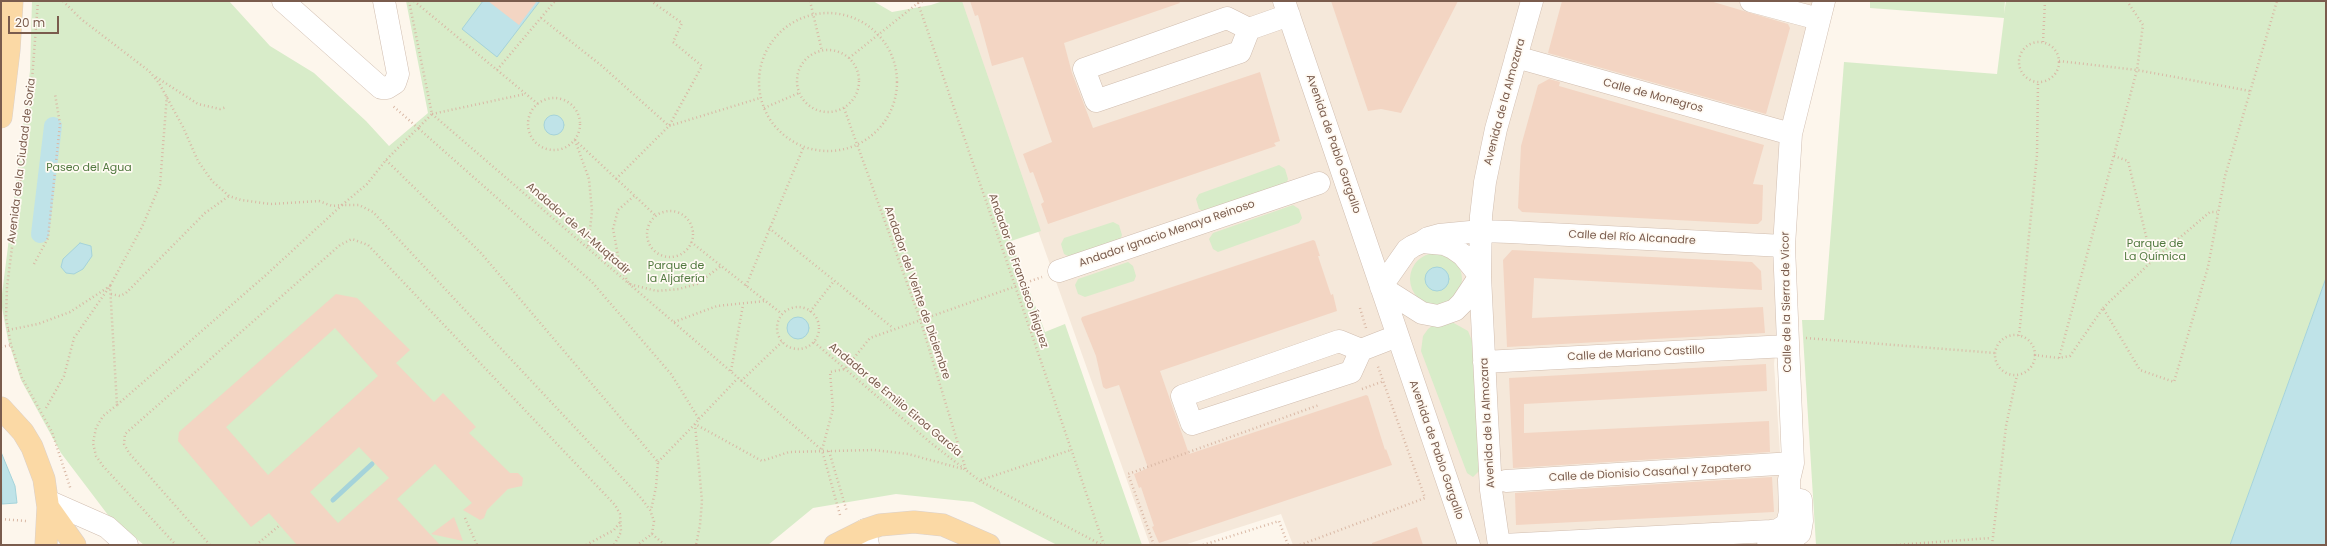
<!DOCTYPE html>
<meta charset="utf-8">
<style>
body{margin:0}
#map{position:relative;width:2327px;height:546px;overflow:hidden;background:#fdf6ec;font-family:Poppins,sans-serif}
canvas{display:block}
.frame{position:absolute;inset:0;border:2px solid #7a5c4d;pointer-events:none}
.scale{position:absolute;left:8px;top:16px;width:51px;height:18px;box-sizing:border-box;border:2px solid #7a5c4d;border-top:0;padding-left:5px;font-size:12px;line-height:14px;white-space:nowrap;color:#7a5c4d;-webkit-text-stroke:3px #fffaf3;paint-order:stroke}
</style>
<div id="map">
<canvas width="2327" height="546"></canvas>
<div class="frame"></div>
<div class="scale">20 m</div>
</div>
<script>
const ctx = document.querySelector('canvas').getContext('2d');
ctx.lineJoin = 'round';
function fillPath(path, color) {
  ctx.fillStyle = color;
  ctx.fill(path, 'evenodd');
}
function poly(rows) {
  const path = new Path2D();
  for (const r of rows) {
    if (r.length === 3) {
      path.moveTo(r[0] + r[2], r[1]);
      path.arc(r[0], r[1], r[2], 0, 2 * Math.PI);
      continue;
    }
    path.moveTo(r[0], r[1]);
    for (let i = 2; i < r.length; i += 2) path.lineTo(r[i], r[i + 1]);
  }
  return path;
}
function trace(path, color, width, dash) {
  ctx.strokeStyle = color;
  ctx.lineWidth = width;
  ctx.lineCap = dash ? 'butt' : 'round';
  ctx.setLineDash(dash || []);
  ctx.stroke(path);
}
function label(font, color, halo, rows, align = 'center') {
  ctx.font = font + ' Poppins,sans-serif';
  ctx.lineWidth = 3.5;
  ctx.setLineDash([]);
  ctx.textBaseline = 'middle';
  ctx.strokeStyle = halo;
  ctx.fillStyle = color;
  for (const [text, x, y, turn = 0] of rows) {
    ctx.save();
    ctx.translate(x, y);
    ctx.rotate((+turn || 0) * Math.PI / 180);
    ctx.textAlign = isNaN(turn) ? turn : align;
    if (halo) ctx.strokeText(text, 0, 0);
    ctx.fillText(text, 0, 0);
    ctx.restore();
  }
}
fillPath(poly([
 [956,1,1836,1,1796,141,1774,364,1785,526,1510,545,1293,545,1281,514,1184,545,1150,545]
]), '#f5e8da');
fillPath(poly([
 [32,1,229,1,270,46,314,73,366,121,389,146,428,113,406,1,873,1,892,12,931,5,943,1,962,1,1041,231,1011,241,1045,332,1065,324,1142,545,1057,545,973,502,896,494,813,508,768,545,144,545,108,515,61,453,21,380,8,340,1,302,30,71],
 [1870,1,2005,1,2004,14,2006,1,2326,1,2326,278,2230,545,1816,545,1802,320,1824,320,1844,62,1997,74,2004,18,1870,8],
 [1279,165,1285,169,1288,179,1286,184,1205,212,1199,209,1196,199,1199,194],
 [1293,205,1299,209,1302,218,1299,223,1218,252,1213,249,1209,239,1213,233],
 [1113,222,1119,225,1122,235,1120,240,1070,257,1064,254,1061,244,1064,238],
 [1436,279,26],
 [1128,262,1133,266,1136,276,1134,281,1085,297,1078,294,1075,285,1078,279],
 [1452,322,1468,331,1474,346,1479,471,1473,477,1467,473,1421,351,1423,336,1428,329,1432,326]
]), '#d8ecc9');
const water = poly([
 [483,1,540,1,497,57,462,29,483,1],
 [554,125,10],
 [80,243,91,246,92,256,83,269,74,274,66,273,61,267,63,259,80,243],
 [1437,279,12],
 [2326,278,2326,545,2230,545,2326,278],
 [798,328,11],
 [1,452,15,486,17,503,2,504,1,452]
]);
fillPath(water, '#bfe3e8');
trace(water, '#a5d3da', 1);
trace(poly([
 [333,500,372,464]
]), '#a5d3da', 5);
trace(poly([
 [40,234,53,126]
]), '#bfe3e8', 18);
fillPath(poly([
 [488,1,537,1,519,25],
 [970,1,1179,1,1180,3,1064,43,1072,73,1093,128,1260,72,1280,141,1274,143,1276,146,1048,224,1041,204,1044,202,1033,172,1030,173,1023,154,1052,142,1023,57,992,66,978,15,975,16],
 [1331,1,1458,1,1401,113,1381,109,1368,111],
 [1562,1,1710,1,1788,24,1790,28,1766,114,1548,53],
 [1549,79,1560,82,1559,86,1764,145,1753,184,1763,185,1762,220,1758,224,1753,224,1522,212,1518,208,1521,146,1538,85],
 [1313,240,1315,241,1320,256,1318,256,1331,295,1333,294,1337,311,1160,371,1189,454,1366,395,1368,396,1385,450,1386,449,1392,465,1159,543,1152,527,1154,526,1141,487,1139,488,1134,474,1148,468,1119,385,1106,389,1103,387,1096,356,1081,319,1082,317],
 [1512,250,1752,262,1761,271,1762,290,1534,278,1532,318,1763,307,1765,333,1507,347,1503,260],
 [336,294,357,298,410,350,396,363,434,402,443,393,476,427,469,433,510,473,518,473,523,478,522,486,508,489,487,510,484,518,480,520,463,510,472,503,435,464,397,499,440,545,297,545,269,513,251,527,178,441,179,432],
 [335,328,378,376,268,475,226,427],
 [359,447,389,478,338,523,310,492],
 [1766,364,1767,391,1524,404,1524,433,1769,421,1770,452,1513,468,1509,378],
 [1772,477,1774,512,1516,525,1515,493],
 [454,517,463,541,431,534],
 [1417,527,1423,545,1372,545,1372,543]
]), '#f3d5c3');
const minor = poly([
 [283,1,381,88,387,88,395,83,398,74,384,1],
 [1284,1,1469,545],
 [1751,1,1819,19],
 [1249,29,1240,52,1096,101,1084,69,1227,18,1249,29,1289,15],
 [1516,57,1791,134],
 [1422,242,1444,244,1453,248,1463,255,1480,276,1462,303,1455,310,1438,316,1422,313,1381,287,1407,250,1413,246,1422,242,1428,238,1439,235,1481,231,1510,232,1784,246],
 [1059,271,1319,183],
 [1361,350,1351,372,1192,424,1182,396,1339,341,1361,350,1397,336],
 [1484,362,1787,346],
 [1506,481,1793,463],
 [48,501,107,527,127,545],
 [865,530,868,545],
 [1499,545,1491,490,1487,417,1480,276,1481,216,1485,182,1496,129,1532,1],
 [1503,545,1771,531,1778,530,1787,524,1790,512,1789,480,1793,463,1784,246,1791,134,1824,1],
 [1768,545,1787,543,1800,533,1802,521,1801,500]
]);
const major = poly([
 [1,117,9,50,12,1],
 [1,408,23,432,32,447,44,479,48,507,46,545],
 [48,507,75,545],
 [835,545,865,530,880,525,914,522,943,525,989,545]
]);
trace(minor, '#d1beb0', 23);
trace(major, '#dad1cd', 23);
trace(poly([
 [38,1,30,106,7,287,6,318,11,345,22,378,52,432,71,490],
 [63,1,81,19,149,71,159,83,183,127,198,161,212,181,229,196,241,200,270,204,319,201,332,206,342,205,367,184,386,160,418,128,393,106],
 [409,1,432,114,418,128,592,282,671,374,699,419,695,424,702,501,700,525,696,545],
 [414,1,538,104],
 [810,1,822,51],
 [918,3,1104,545],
 [828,82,69],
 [541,18,602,66,669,126,760,98],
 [2043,42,2045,1],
 [2039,62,20],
 [828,81,31],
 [849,58,918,3,923,1],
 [2059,61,2137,70,2250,91],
 [497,70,555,1],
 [156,77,198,104,220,109,227,107],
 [554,124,26],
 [764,108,799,93],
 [844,108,920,319,966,470],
 [432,114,822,450],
 [432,114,525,94],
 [575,140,589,179,592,211,588,248],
 [575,140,655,215],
 [2114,156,2128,161,2152,261,2210,212,2217,212],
 [386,160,481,253,658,462,656,487,651,510],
 [616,179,669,126,702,66,673,42,682,23,651,1],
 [634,196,618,210,613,229,620,266,629,284,657,291,679,289,697,284,721,266],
 [670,234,23],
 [769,228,893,328],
 [691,242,782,314],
 [34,264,48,238,60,124,55,94],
 [746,286,804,146],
 [111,294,120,296,126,293,205,213,229,196],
 [798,328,21],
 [1360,308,1366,328],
 [2103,308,2152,261],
 [810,312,834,281],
 [674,322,717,306,765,301],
 [8,330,38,324,70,312,110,286,117,405,266,275,342,205,359,205,373,212,641,498,650,510,654,521,652,534,637,545],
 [2015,355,20],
 [2019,336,2037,155,2038,82],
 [1806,338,1995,353],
 [814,342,931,443,980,481,1102,545],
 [1,347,11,345],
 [2034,355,2059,358,2070,356,2103,308,2140,370,2174,382,2208,267,2225,176,2277,1],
 [2059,358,2137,70,2143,25,2127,1],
 [731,371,743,305],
 [741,381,782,342],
 [1362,389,1384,381],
 [117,405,103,416,96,428,93,443,96,456,103,466,176,545],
 [46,408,64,376,74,338,110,286,142,227,160,185,167,94],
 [699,419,738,378],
 [829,451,847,512],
 [658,462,695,424,762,461,789,452,874,450,908,454,963,469],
 [981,480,1071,450],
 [840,515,822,450,833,409,830,372,845,369,870,338,1042,277],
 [465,518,477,545],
 [1,519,26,521],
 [652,534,665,545],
 [210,545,129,453,124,444,125,434,340,245,352,239,368,245,615,505,620,514,621,532,614,545],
 [256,545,280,525],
 [586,545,614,530,621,521],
 [1154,545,1128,474,1319,405],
 [1203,545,1279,521,1288,545],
 [1300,545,1425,498,1377,364],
 [1896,545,1991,538],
 [1992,545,2006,426,2017,375]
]), '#d9b8a5', 2.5, [1, 3]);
trace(minor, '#fff', 22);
trace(major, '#fbd9a5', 22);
label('11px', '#7a5c4d', '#fffaf3', [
 ["Calle de Monegros",1653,96,15],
 ["Avenida de la Almozara",1505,102,-75],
 ["Avenida de Pablo Gargallo",1333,144,71],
 ["Avenida de la Ciudad de Soria",22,161,-83],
 ["Andador de Al-Muqtadir",578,229,41],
 ["Andador Ignacio Menaya Reinoso",1167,234,-19],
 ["Calle del Río Alcanadre",1632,238,3],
 ["Andador de Francisco Íñiguez",1018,271,71],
 ["Andador del Veinte de Diciembre",917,293,71],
 ["Calle de la Sierra de Vicor",1787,302,-91],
 ["Calle de Mariano Castillo",1636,354,-3],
 ["Andador de Emilio Eiroa García",895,400,40],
 ["Avenida de la Almozara",1488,423,-93],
 ["Avenida de Pablo Gargallo",1436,450,71],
 ["Calle de Dionisio Casañal y Zapatero",1650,473,-3]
]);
label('11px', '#537a41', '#fffaf3', [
 ["Paseo del Agua",89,168],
 ["Parque de",2155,244],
 ["La Química",2155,257],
 ["Parque de",676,266],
 ["la Aljafería",676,279]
]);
</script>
